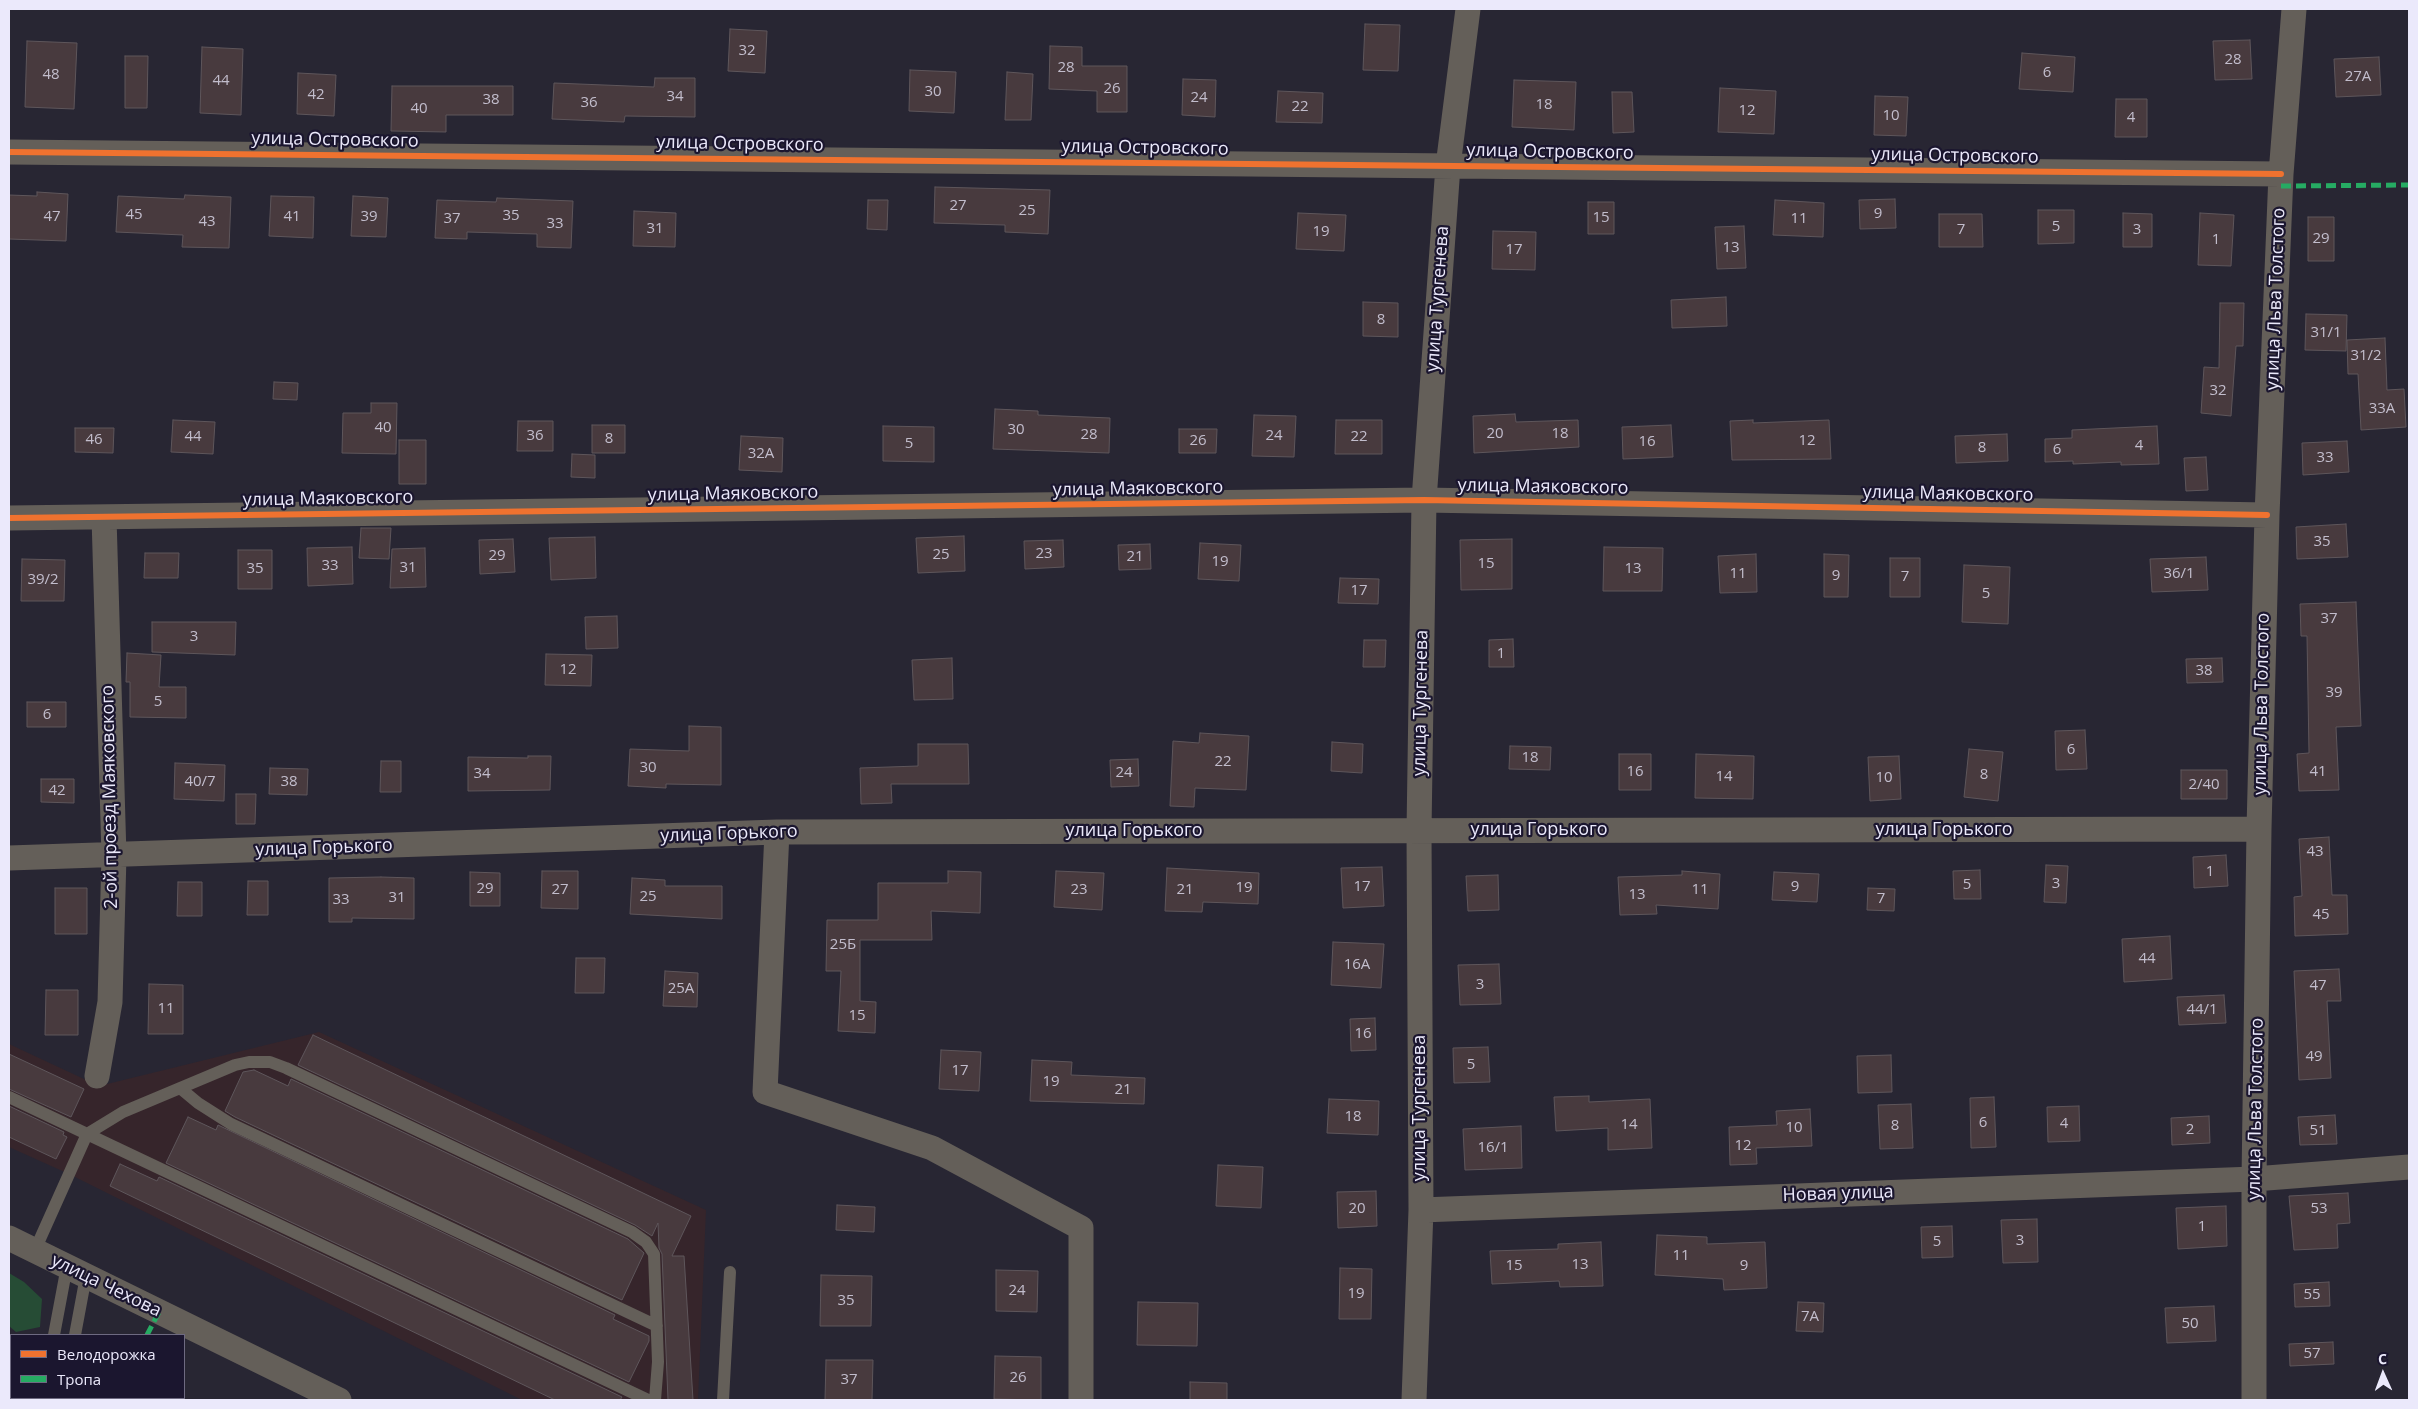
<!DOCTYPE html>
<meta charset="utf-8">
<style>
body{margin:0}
#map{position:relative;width:2418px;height:1409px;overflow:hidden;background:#282633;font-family:"Open Sans",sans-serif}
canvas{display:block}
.frame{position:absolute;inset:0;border:10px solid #ebe9fb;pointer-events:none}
.legend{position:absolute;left:10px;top:1334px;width:175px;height:65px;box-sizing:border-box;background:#1b162f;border:1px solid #6e6a81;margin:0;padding:6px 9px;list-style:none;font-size:15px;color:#ebe9fb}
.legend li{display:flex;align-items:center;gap:10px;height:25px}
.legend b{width:25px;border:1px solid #6e6a81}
.north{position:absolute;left:2358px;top:1349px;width:50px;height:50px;-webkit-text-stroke:4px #1b162f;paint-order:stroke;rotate:358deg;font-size:14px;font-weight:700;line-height:20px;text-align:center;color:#ebe9fb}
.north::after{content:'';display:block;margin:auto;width:18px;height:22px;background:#ebe9fb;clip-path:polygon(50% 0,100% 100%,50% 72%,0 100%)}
</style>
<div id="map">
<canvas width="2418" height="1409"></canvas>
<div class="frame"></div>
<ul class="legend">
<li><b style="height:6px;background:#ef722f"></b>Велодорожка</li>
<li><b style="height:6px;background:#26ab63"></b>Тропа</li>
</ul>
<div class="north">С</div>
</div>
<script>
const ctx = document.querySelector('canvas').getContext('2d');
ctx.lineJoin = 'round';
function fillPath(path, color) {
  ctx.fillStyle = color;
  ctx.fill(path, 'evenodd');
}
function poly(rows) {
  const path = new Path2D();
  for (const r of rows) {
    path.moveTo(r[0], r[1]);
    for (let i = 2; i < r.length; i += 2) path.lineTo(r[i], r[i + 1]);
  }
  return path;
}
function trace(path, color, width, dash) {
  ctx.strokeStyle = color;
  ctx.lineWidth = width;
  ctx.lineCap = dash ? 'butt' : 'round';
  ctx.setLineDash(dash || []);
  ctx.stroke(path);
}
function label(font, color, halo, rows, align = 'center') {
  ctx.font = font + ' "Open Sans",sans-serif';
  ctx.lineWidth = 4.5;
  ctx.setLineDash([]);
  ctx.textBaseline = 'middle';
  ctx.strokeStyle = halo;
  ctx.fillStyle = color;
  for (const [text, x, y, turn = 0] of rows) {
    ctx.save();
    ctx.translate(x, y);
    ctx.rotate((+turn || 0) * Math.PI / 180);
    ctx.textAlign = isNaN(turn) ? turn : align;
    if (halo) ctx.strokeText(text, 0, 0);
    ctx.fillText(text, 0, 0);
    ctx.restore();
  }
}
fillPath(poly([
 [319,1032,706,1210,698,1400,522,1400,69,1174,9,1147,9,1044,99,1086]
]), '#36252b');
fillPath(poly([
 [9,1273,24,1282,42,1299,40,1327,16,1332,9,1326]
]), '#264c35');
const building = poly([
 [1365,24,1400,25,1398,71,1363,70,1365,24],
 [730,29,767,31,765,73,728,71,730,29],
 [2250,40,2252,79,2215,80,2213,41,2250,40],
 [27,41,77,43,74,109,25,107,27,41],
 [1050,46,1082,47,1082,66,1127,66,1127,112,1097,112,1097,91,1049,89,1050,46],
 [202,47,243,49,241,115,200,113,202,47],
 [2022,53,2075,57,2073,92,2019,89,2022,53],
 [125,56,148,56,147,108,125,108,125,56],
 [2379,57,2381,95,2336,97,2334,59,2379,57],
 [910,70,956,72,954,113,909,111,910,70],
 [1007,72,1033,74,1031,120,1005,120,1007,72],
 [298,73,336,75,334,116,297,114,298,73],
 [655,78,695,78,695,117,625,116,624,122,552,119,554,83,654,87,655,78],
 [1183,79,1216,80,1215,117,1182,115,1183,79],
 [1514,80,1576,82,1574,130,1512,127,1514,80],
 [392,86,513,86,513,115,446,115,446,132,391,131,392,86],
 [1720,88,1776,91,1774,134,1718,132,1720,88],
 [1278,91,1323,93,1322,123,1276,122,1278,91],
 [1612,92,1632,92,1634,132,1613,133,1612,92],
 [1875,96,1908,97,1906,136,1874,135,1875,96],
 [2116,99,2147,99,2147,137,2115,137,2116,99],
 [935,187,1050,190,1048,234,1005,232,1005,225,934,223,935,187],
 [37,192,68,194,66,241,9,239,9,195,37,196,37,192],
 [185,195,231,197,229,248,182,247,183,235,116,232,118,196,184,199,185,195],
 [271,196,314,197,313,238,269,236,271,196],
 [353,196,388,198,386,237,351,236,353,196],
 [497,198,573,201,571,248,537,247,537,234,467,232,467,239,435,238,437,200,496,202,497,198],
 [1895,199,1896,228,1860,229,1859,200,1895,199],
 [868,200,888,200,887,230,867,229,868,200],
 [1775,200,1824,203,1823,237,1773,235,1775,200],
 [1588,202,1614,202,1614,234,1588,234,1588,202],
 [2038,210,2074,210,2074,243,2038,244,2038,210],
 [634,211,676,213,675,247,633,246,634,211],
 [1298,213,1346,215,1344,251,1296,249,1298,213],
 [2123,213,2152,214,2152,247,2123,247,2123,213],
 [2200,213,2234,215,2231,266,2198,265,2200,213],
 [1939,214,1982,214,1983,247,1939,247,1939,214],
 [2308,217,2334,217,2334,261,2308,261,2308,217],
 [1744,226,1746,268,1717,269,1715,227,1744,226],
 [1493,231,1536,232,1535,270,1492,269,1493,231],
 [1726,297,1727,326,1672,328,1671,300,1726,297],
 [1363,302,1398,303,1398,337,1363,336,1363,302],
 [2220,303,2244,303,2243,346,2236,346,2231,416,2201,413,2204,367,2219,368,2220,303],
 [2306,314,2347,315,2346,351,2305,350,2306,314],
 [2385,338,2387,390,2404,389,2406,427,2361,430,2358,374,2348,374,2347,340,2385,338],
 [274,382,298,383,297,400,273,399,274,382],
 [371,403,397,403,396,454,342,453,343,413,371,413,371,403],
 [995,409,1038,411,1038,415,1110,418,1109,453,993,449,995,409],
 [1515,414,1516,422,1578,420,1579,447,1474,453,1473,416,1515,414],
 [1254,415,1296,416,1294,457,1252,456,1254,415],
 [173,420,215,422,213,454,171,452,173,420],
 [1336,420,1382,420,1382,454,1335,454,1336,420],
 [1753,420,1753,423,1829,420,1831,459,1732,460,1730,421,1753,420],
 [518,421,553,421,553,451,517,451,518,421],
 [592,425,625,425,625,453,592,453,592,425],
 [1671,425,1673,457,1623,459,1622,427,1671,425],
 [883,426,934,427,934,462,883,461,883,426],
 [2157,426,2159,464,2121,465,2121,462,2073,464,2073,461,2045,462,2045,439,2072,438,2072,430,2157,426],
 [75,428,114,428,113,453,75,452,75,428],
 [1179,429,1217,429,1216,453,1179,453,1179,429],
 [2007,434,2008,461,1956,463,1955,436,2007,434],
 [741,436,783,438,782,472,739,470,741,436],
 [399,440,426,440,426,484,399,484,399,440],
 [2347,441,2349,472,2303,475,2302,443,2347,441],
 [572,454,595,455,595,478,571,477,572,454],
 [2206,457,2208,490,2186,491,2184,458,2206,457],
 [2346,524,2348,557,2297,559,2296,527,2346,524],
 [361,528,391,528,389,559,359,558,361,528],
 [964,536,965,571,918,573,916,538,964,536],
 [595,537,596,578,551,580,549,538,595,537],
 [513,539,515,572,480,574,479,540,513,539],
 [1512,539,1512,589,1461,590,1460,540,1512,539],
 [1063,540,1064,567,1025,569,1024,541,1063,540],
 [1200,543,1241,545,1239,581,1198,579,1200,543],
 [1150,544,1151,569,1119,570,1118,545,1150,544],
 [352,547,353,584,308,586,307,548,352,547],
 [1604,547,1663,548,1662,591,1603,591,1604,547],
 [425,548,426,587,390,588,392,549,425,548],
 [238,550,272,550,272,589,238,589,238,550],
 [145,553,179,553,178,578,144,578,145,553],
 [1756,554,1757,592,1720,593,1718,556,1756,554],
 [1824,554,1849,555,1848,597,1824,597,1824,554],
 [2206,557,2208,590,2152,592,2150,559,2206,557],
 [1890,558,1920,558,1920,597,1890,597,1890,558],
 [22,559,65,560,64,601,21,601,22,559],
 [1964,565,2010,567,2008,624,1962,622,1964,565],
 [1340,578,1379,579,1378,604,1338,603,1340,578],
 [2356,602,2361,726,2336,727,2339,790,2299,791,2297,754,2309,753,2307,636,2301,636,2300,604,2356,602],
 [617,616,618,648,586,649,585,617,617,616],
 [152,622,236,622,235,655,152,652,152,622],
 [1513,639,1514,667,1489,667,1489,640,1513,639],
 [1364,640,1386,640,1385,667,1363,667,1364,640],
 [127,653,161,655,159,687,186,687,186,718,130,717,130,682,126,682,127,653],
 [546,654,592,655,591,686,545,685,546,654],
 [952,658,953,699,914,700,912,660,952,658],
 [2222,658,2223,682,2187,683,2186,659,2222,658],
 [27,702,66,702,66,727,27,727,27,702],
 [689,726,721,727,721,785,666,784,666,788,628,786,630,749,689,751,689,726],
 [2085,730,2087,769,2056,770,2055,731,2085,730],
 [1200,733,1249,736,1246,790,1195,788,1194,807,1170,806,1173,741,1199,743,1200,733],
 [1332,742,1363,744,1362,773,1331,771,1332,742],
 [918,744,968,744,969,784,891,784,892,803,861,804,860,768,918,766,918,744],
 [1510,746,1551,747,1550,770,1509,769,1510,746],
 [1969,749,2003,752,1998,801,1964,797,1969,749],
 [1619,754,1651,754,1651,790,1619,790,1619,754],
 [1696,754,1754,756,1753,799,1695,798,1696,754],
 [528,756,551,756,550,790,468,791,468,757,528,758,528,756],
 [1899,756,1901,799,1870,801,1868,757,1899,756],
 [1138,759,1139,786,1111,787,1110,760,1138,759],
 [381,761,401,761,401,792,380,792,381,761],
 [175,763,225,765,224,801,174,799,175,763],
 [270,768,308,769,307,795,269,794,270,768],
 [2181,770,2227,770,2227,799,2181,799,2181,770],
 [41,779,74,779,74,803,41,802,41,779],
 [236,794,256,794,255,824,236,824,236,794],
 [2329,837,2332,895,2347,895,2348,934,2295,936,2294,897,2302,896,2299,839,2329,837],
 [2226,855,2228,886,2194,888,2193,857,2226,855],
 [2046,865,2068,866,2066,903,2044,902,2046,865],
 [1382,867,1384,906,1343,908,1341,868,1382,867],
 [1167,868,1259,873,1258,904,1203,902,1202,912,1165,911,1167,868],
 [1980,870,1981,899,1954,899,1953,871,1980,870],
 [542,871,578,871,578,909,541,908,542,871],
 [948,871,981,872,980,913,931,911,932,940,860,940,860,1001,876,1002,875,1033,838,1031,841,971,826,971,827,920,878,920,878,883,948,883,948,871],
 [1056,871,1104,873,1102,910,1054,907,1056,871],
 [1682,871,1720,874,1718,909,1656,905,1657,914,1620,915,1618,877,1682,875,1682,871],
 [470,872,500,873,500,906,470,906,470,872],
 [1774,872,1819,874,1817,902,1772,900,1774,872],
 [1498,875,1499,910,1468,911,1466,876,1498,875],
 [381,877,414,878,414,919,352,918,352,922,329,922,329,878,381,877],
 [632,878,665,880,665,886,722,886,722,919,630,914,632,878],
 [248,881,268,881,268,915,247,915,248,881],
 [178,882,202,882,202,916,177,916,178,882],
 [55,888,87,888,87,934,55,934,55,888],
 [1868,888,1895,889,1894,911,1867,910,1868,888],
 [2170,936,2172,979,2124,982,2122,939,2170,936],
 [1333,942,1384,944,1381,988,1331,985,1333,942],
 [576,958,605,958,604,993,575,993,576,958],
 [1499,964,1501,1004,1460,1005,1458,965,1499,964],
 [2339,969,2341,1001,2327,1001,2331,1078,2299,1080,2294,971,2339,969],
 [665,971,698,973,697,1007,663,1006,665,971],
 [149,984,183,985,183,1034,148,1034,149,984],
 [46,990,78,990,78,1035,45,1035,46,990],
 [2224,995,2226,1023,2179,1025,2177,997,2224,995],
 [1375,1018,1376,1050,1351,1051,1350,1019,1375,1018],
 [313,1035,691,1216,672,1256,684,1256,693,1400,668,1400,662,1254,659,1248,658,1223,652,1236,635,1225,298,1065,313,1035],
 [1488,1047,1490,1082,1454,1083,1453,1048,1488,1047],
 [941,1050,981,1052,979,1091,939,1089,941,1050],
 [9,1054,84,1089,71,1117,9,1089,9,1054],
 [1891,1055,1892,1092,1858,1093,1857,1056,1891,1055],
 [1032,1060,1072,1062,1071,1075,1145,1078,1144,1104,1030,1101,1032,1060],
 [254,1070,288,1086,291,1079,628,1239,644,1253,622,1300,235,1117,225,1111,243,1072,254,1070],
 [1589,1096,1589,1102,1650,1099,1652,1148,1608,1150,1608,1128,1556,1131,1554,1097,1589,1096],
 [1994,1097,1996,1147,1971,1148,1970,1098,1994,1097],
 [1329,1099,1379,1101,1378,1135,1327,1133,1329,1099],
 [1911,1104,1913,1148,1880,1149,1878,1105,1911,1104],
 [9,1106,64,1132,63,1135,67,1137,56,1159,9,1137,9,1106],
 [2079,1106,2080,1141,2048,1142,2047,1107,2079,1106],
 [1810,1109,1812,1146,1756,1148,1757,1164,1730,1165,1729,1127,1777,1125,1776,1111,1810,1109],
 [2335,1115,2337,1144,2300,1145,2298,1117,2335,1115],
 [2209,1116,2210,1143,2172,1145,2171,1118,2209,1116],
 [188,1117,216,1130,218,1125,615,1315,613,1319,649,1336,649,1341,629,1382,166,1163,188,1117],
 [1521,1126,1522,1168,1465,1170,1463,1129,1521,1126],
 [120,1164,157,1181,159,1177,622,1397,620,1400,555,1400,110,1186,120,1164],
 [1218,1165,1263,1167,1261,1208,1216,1206,1218,1165],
 [1376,1191,1377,1226,1338,1228,1337,1192,1376,1191],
 [2348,1193,2350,1223,2337,1224,2338,1248,2294,1250,2289,1196,2348,1193],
 [837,1205,875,1207,874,1232,836,1230,837,1205],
 [2226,1206,2227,1246,2178,1249,2176,1208,2226,1206],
 [2037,1219,2038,1262,2003,1263,2001,1220,2037,1219],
 [1952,1226,1953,1257,1922,1258,1921,1227,1952,1226],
 [1657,1235,1707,1237,1707,1244,1765,1242,1767,1288,1724,1290,1723,1279,1655,1275,1657,1235],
 [1601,1242,1603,1286,1560,1287,1559,1281,1492,1284,1490,1251,1558,1249,1558,1244,1601,1242],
 [1340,1268,1372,1269,1371,1319,1339,1319,1340,1268],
 [996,1270,1038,1271,1037,1312,996,1311,996,1270],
 [821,1275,872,1276,871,1326,820,1326,821,1275],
 [2329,1282,2330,1306,2295,1307,2294,1284,2329,1282],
 [1138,1302,1198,1303,1197,1346,1137,1345,1138,1302],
 [1798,1302,1824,1303,1823,1332,1796,1331,1798,1302],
 [2214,1306,2216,1341,2167,1343,2165,1308,2214,1306],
 [2333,1342,2334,1364,2290,1366,2289,1344,2333,1342],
 [995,1356,1041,1357,1041,1400,994,1399,995,1356],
 [826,1360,873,1360,872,1400,825,1400,826,1360],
 [1190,1382,1227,1383,1227,1400,1190,1400,1190,1382]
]);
fillPath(building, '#483a3e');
trace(building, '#5e565b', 1);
trace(poly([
 [180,1088,198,1103,231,1124,657,1326],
 [9,1097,87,1134,35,1250],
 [87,1134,123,1112,235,1065,249,1062,270,1062,286,1068,632,1232,646,1242,654,1254,658,1362,655,1400],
 [87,1134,648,1400],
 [54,1335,67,1266],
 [75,1335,86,1276],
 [42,1400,43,1398],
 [63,1400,63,1398],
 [723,1400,730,1272]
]), '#645f59', 12);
trace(poly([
 [9,152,2281,174],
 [9,518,1424,500,2267,515],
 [777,832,765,1092,932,1148,1081,1228,1081,1400],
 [9,858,777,832,2259,829],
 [97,1076,110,1002,114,856,104,517],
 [1421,1210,2254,1179,2409,1167],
 [9,1238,339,1400],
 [1414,1400,1421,1210,1419,831,1424,500,1448,166,1468,9],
 [2254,1400,2254,1179,2259,829,2267,515,2281,174,2294,9]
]), '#645f59', 25);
trace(poly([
 [2281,186,2409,185],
 [147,1335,159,1312]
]), '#26ab63', 5, [10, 5]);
trace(poly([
 [9,152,2281,174],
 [9,518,1424,500,2267,515]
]), '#ef722f', 6);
label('15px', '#c2bdcc', null, [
 ["32",747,51],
 ["28",2233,60],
 ["28",1066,68],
 ["6",2047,73],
 ["48",51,75],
 ["27А",2358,77],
 ["44",221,81],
 ["26",1112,89],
 ["30",933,92],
 ["42",316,95],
 ["34",675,97],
 ["24",1199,98],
 ["38",491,100],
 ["36",589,103],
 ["18",1544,105],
 ["22",1300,107],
 ["40",419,109],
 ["12",1747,111],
 ["10",1891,116],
 ["4",2131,118],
 ["27",958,206],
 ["25",1027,211],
 ["9",1878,214],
 ["45",134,215],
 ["35",511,216],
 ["47",52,217],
 ["41",292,217],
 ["39",369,217],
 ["15",1601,218],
 ["37",452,219],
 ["11",1799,219],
 ["43",207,222],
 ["33",555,224],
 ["5",2056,227],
 ["31",655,229],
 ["7",1961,230],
 ["3",2137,230],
 ["19",1321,232],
 ["29",2321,239],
 ["1",2216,240],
 ["13",1731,248],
 ["17",1514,250],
 ["8",1381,320],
 ["31/1",2326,333],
 ["31/2",2366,356],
 ["32",2218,391],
 ["33А",2382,409],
 ["40",383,428],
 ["30",1016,430],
 ["20",1495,434],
 ["18",1560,434],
 ["28",1089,435],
 ["36",535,436],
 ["24",1274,436],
 ["44",193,437],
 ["22",1359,437],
 ["8",609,439],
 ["46",94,440],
 ["26",1198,441],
 ["12",1807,441],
 ["16",1647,442],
 ["5",909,444],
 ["4",2139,446],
 ["8",1982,448],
 ["6",2057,450],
 ["32А",761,454],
 ["33",2325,458],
 ["35",2322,542],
 ["23",1044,554],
 ["25",941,555],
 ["29",497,556],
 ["21",1135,557],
 ["19",1220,562],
 ["15",1486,564],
 ["33",330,566],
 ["31",408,568],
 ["35",255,569],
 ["13",1633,569],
 ["11",1738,574],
 ["36/1",2179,574],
 ["9",1836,576],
 ["7",1905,577],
 ["39/2",43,580],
 ["17",1359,591],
 ["5",1986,594],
 ["37",2329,619],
 ["3",194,637],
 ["1",1501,654],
 ["12",568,670],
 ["38",2204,671],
 ["39",2334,693],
 ["5",158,702],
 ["6",47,715],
 ["6",2071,750],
 ["18",1530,758],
 ["22",1223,762],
 ["30",648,768],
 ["16",1635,772],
 ["41",2318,772],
 ["24",1124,773],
 ["34",482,774],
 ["8",1984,775],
 ["14",1724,777],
 ["10",1884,778],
 ["40/7",200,782],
 ["38",289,782],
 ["2/40",2204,785],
 ["42",57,791],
 ["43",2315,852],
 ["1",2210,872],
 ["3",2056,884],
 ["5",1967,885],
 ["17",1362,887],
 ["9",1795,887],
 ["19",1244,888],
 ["29",485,889],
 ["27",560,890],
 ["23",1079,890],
 ["21",1185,890],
 ["11",1700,890],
 ["13",1637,895],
 ["25",648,897],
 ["31",397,898],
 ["7",1881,899],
 ["33",341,900],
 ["45",2321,915],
 ["25Б",843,945],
 ["44",2147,959],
 ["16А",1357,965],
 ["3",1480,985],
 ["47",2318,986],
 ["25А",681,989],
 ["11",166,1009],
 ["44/1",2202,1010],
 ["15",857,1016],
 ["16",1363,1034],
 ["49",2314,1057],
 ["5",1471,1065],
 ["17",960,1071],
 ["19",1051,1082],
 ["21",1123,1090],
 ["18",1353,1117],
 ["6",1983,1123],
 ["4",2064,1124],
 ["14",1629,1125],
 ["8",1895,1126],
 ["10",1794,1128],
 ["2",2190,1130],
 ["51",2318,1131],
 ["12",1743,1146],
 ["16/1",1493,1148],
 ["20",1357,1209],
 ["53",2319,1209],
 ["1",2202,1227],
 ["3",2020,1241],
 ["5",1937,1242],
 ["11",1681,1256],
 ["13",1580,1265],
 ["15",1514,1266],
 ["9",1744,1266],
 ["24",1017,1291],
 ["19",1356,1294],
 ["55",2312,1295],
 ["35",846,1301],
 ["7А",1810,1317],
 ["50",2190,1324],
 ["57",2312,1354],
 ["26",1018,1378],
 ["37",849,1380]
]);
label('18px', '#ebe9fb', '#1b162f', [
 ["улица Островского",335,140,1],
 ["улица Островского",740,144,1],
 ["улица Островского",1145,148,1],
 ["улица Островского",1550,152,1],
 ["улица Островского",1955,156,1],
 ["улица Тургенева",1438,299,-86],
 ["улица Льва Толстого",2276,299,-88],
 ["улица Маяковского",1543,487,1],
 ["улица Маяковского",1138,489,-1],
 ["улица Маяковского",733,494,-1],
 ["улица Маяковского",1948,494,1],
 ["улица Маяковского",328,499,-1],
 ["улица Тургенева",1421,703,-89],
 ["улица Льва Толстого",2262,704,-89],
 ["2-ой проезд Маяковского",110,797,-91],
 ["улица Горького",1539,830],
 ["улица Горького",1944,830],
 ["улица Горького",1134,831],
 ["улица Горького",729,834,-2],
 ["улица Горького",324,848,-2],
 ["улица Тургенева",1420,1108,-90],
 ["улица Льва Толстого",2256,1109,-89],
 ["Новая улица",1838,1194,-2],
 ["улица Чехова",106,1286,26]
]);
</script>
